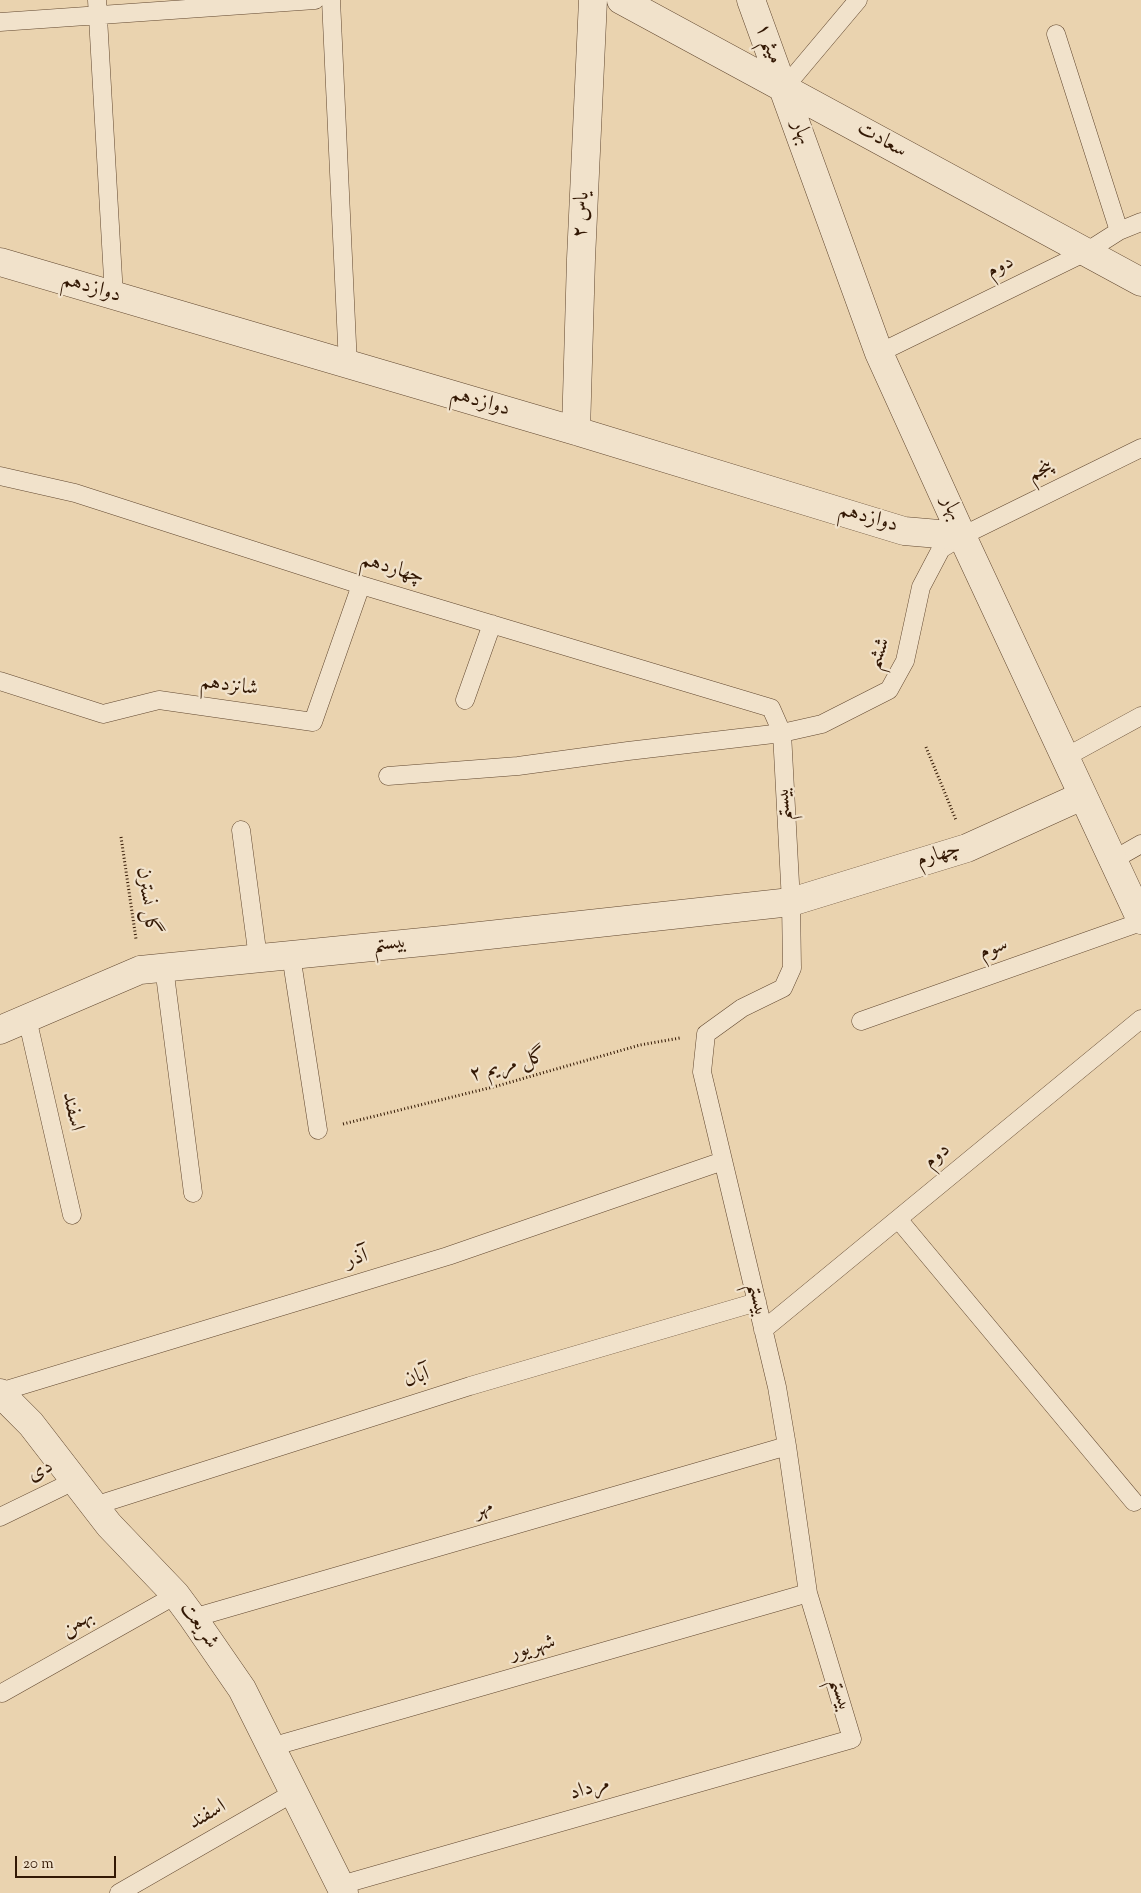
<!DOCTYPE html>
<meta charset="utf-8">
<style>
body{margin:0}
#map{position:relative;width:1141px;height:1893px;overflow:hidden;background:#ead3af;font-family:"Sorts Mill Goudy",serif}
canvas{display:block}
.scale{position:absolute;left:15px;top:1856px;width:101px;height:22px;box-sizing:border-box;border:2px solid #331804;border-top:0;padding-left:6px;font-size:15px;line-height:18px;white-space:nowrap;color:#331804;-webkit-text-stroke:4px #f1e2cb;paint-order:stroke}
</style>
<div id="map">
<canvas width="1141" height="1893"></canvas>
<div class="scale">20 m</div>
</div>
<script>
const ctx = document.querySelector('canvas').getContext('2d');
ctx.lineJoin = 'round';
function poly(rows) {
  const path = new Path2D();
  for (const r of rows) {
    path.moveTo(r[0], r[1]);
    for (let i = 2; i < r.length; i += 2) path.lineTo(r[i], r[i + 1]);
  }
  return path;
}
function trace(path, color, width, dash) {
  ctx.strokeStyle = color;
  ctx.lineWidth = width;
  ctx.lineCap = dash ? 'butt' : 'round';
  ctx.setLineDash(dash || []);
  ctx.stroke(path);
}
function label(font, color, halo, rows, align = 'center') {
  ctx.font = font + ' "Sorts Mill Goudy",Amiri,serif';
  ctx.lineWidth = 4.5;
  ctx.setLineDash([]);
  ctx.textBaseline = 'middle';
  ctx.strokeStyle = halo;
  ctx.fillStyle = color;
  for (const [text, x, y, turn = 0] of rows) {
    ctx.save();
    ctx.translate(x, y);
    ctx.rotate((+turn || 0) * Math.PI / 180);
    ctx.textAlign = isNaN(turn) ? turn : align;
    if (halo) ctx.strokeText(text, 0, 0);
    ctx.fillText(text, 0, 0);
    ctx.restore();
  }
}
const service = poly([
 [97,0,114,296],
 [331,0,348,365],
 [0,22,315,0],
 [1056,34,1119,231],
 [784,88,858,0],
 [879,353,1086,252,1119,231,1141,222],
 [0,476,75,493,361,585,771,708,782,733,791,902,792,968,783,988,742,1008,706,1034,702,1072,777,1387,787,1446,808,1593,852,1739,341,1885],
 [0,681,103,714,159,700,313,722,361,585],
 [465,700,492,624],
 [1064,758,1141,716],
 [388,776,518,766,628,751,782,733,822,724,889,690,905,661,921,587,941,549,962,536,1141,448],
 [241,830,258,958],
 [1113,860,1141,844],
 [291,955,318,1130],
 [164,967,193,1193],
 [27,1018,72,1215],
 [861,1021,1141,922],
 [898,1219,1134,1502],
 [763,1330,1141,1019],
 [0,1392,448,1256,723,1161],
 [94,1506,470,1386,757,1302],
 [0,1517,74,1481],
 [193,1618,787,1446],
 [2,1693,176,1595],
 [271,1747,808,1593],
 [119,1893,293,1793]
]);
const minor = poly([
 [621,0,1141,282],
 [751,0,879,353,962,536,1141,920],
 [0,262,576,431,904,531,962,536],
 [576,431,581,259,593,0],
 [0,1030,140,970,443,940,791,902,967,848,1082,796],
 [0,1393,31,1424,109,1525,176,1595,193,1618,242,1689,344,1893]
]);
trace(service, '#61472f', 19);
trace(minor, '#61472f', 29);
trace(poly([
 [926,747,956,820],
 [121,837,136,939],
 [343,1124,497,1086,640,1045,680,1038]
]), '#331804', 3, [1, 2.5]);
trace(service, '#f1e2cb', 18);
trace(minor, '#f1e2cb', 28);
label('21px', '#331804', '#f1e2cb', [
 ["میثم ۱",767,44,69],
 ["بهار",800,133,70],
 ["سعادت",881,141,29],
 ["یاس ۲",583,215,-87],
 ["دوم",1001,268,-26],
 ["دوازدهم",91,289,17],
 ["دوازدهم",480,403,16],
 ["پنجم",1041,472,-26],
 ["بهار",950,509,66],
 ["دوازدهم",868,519,16],
 ["چهاردهم",392,570,17],
 ["ششم",880,654,-67],
 ["شانزدهم",229,687,8],
 ["بیستم",785,804,-93],
 ["چهارم",939,856,-17],
 ["گل نسترن",146,901,82],
 ["بیستم",390,945,-6],
 ["سوم",994,950,-20],
 ["گل مریم ۲",508,1067,-15],
 ["اسفند",71,1112,77],
 ["دوم",938,1157,-40],
 ["آذر",357,1260,-17],
 ["بیستم",756,1300,77],
 ["آبان",417,1379,-18],
 ["دی",41,1472,-26],
 ["مهر",484,1510,-16],
 ["بهمن",78,1624,-30],
 ["شریعت",198,1626,55],
 ["شهریور",533,1649,-16],
 ["بیستم",839,1695,73],
 ["مرداد",590,1790,-16],
 ["اسفند",208,1816,-30]
]);
</script>
